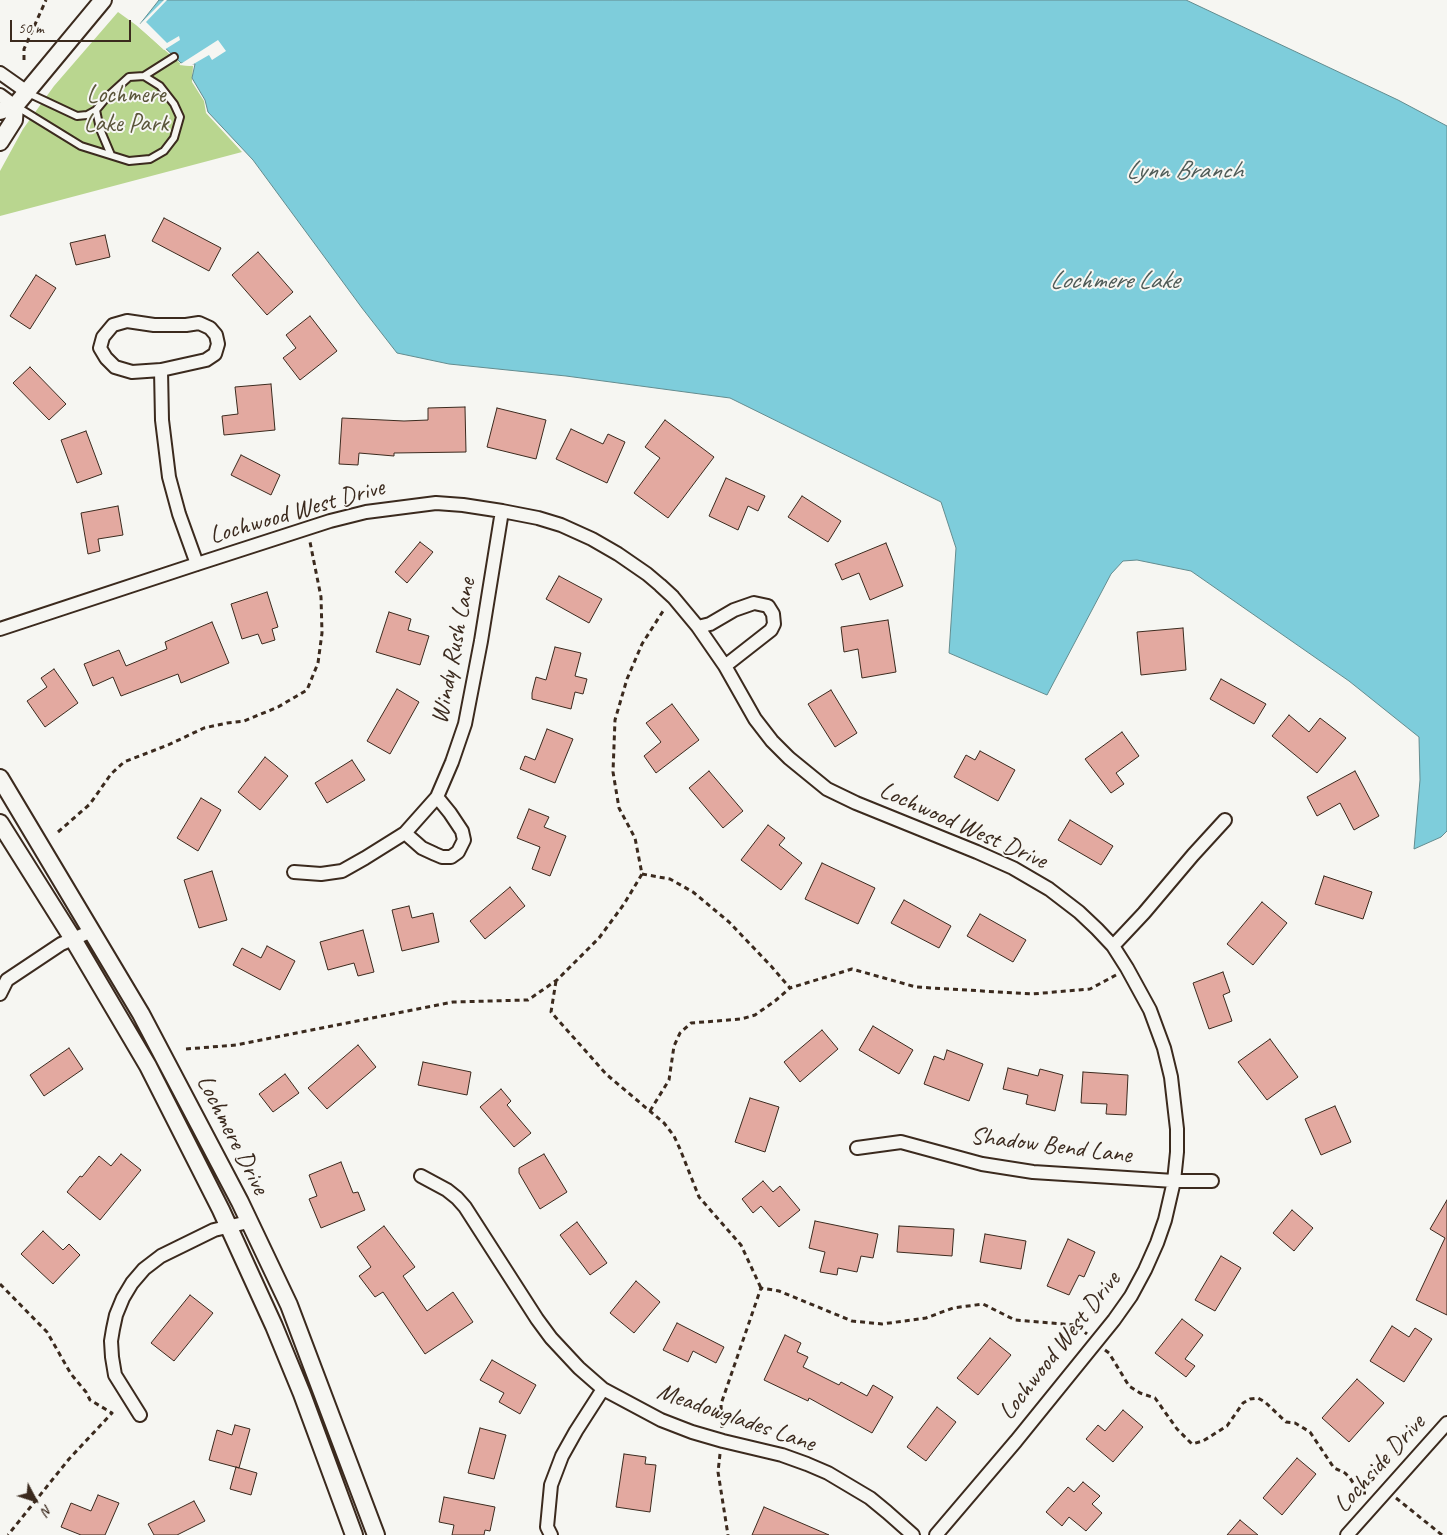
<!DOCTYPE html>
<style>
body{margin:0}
#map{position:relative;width:1447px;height:1535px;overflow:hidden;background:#f6f6f2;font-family:Caveat,sans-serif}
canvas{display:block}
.north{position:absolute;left:10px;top:1475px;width:50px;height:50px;-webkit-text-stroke:4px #f6f6f2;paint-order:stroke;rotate:130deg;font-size:14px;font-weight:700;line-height:20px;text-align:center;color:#3b2a1e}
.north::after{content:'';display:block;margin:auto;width:18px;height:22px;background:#3b2a1e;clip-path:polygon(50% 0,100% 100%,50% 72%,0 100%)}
.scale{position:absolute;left:10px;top:20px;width:121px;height:22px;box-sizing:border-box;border:2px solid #3b2a1e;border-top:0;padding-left:6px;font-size:15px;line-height:18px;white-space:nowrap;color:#3b2a1e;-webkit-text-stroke:4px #f6f6f2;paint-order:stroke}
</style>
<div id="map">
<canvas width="1447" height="1535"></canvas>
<div class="north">N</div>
<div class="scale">50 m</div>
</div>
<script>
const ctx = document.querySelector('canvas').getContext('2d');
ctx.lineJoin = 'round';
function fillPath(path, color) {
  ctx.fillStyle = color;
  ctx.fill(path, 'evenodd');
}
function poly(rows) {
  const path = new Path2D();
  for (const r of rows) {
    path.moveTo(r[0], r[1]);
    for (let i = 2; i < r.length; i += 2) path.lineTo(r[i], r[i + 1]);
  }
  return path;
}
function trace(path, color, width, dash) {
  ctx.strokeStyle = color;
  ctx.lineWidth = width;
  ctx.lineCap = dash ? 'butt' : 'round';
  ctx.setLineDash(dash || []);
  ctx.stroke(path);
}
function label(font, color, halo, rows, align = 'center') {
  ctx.font = font + ' Caveat,sans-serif';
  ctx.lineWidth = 4;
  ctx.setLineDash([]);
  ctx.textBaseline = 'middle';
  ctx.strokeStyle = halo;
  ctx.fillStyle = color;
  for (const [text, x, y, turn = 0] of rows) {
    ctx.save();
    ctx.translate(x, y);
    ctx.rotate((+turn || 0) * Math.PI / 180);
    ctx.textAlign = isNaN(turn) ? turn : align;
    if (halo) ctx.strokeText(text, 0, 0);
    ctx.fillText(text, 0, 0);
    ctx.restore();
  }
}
fillPath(poly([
 [118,12,136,25,182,65,193,66,192,82,204,101,206,113,242,152,0,216,0,171,23,129,54,86]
]), '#b9d68f');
const water = poly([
 [159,0,1186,0,1398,100,1447,126,1447,831,1441,837,1414,849,1420,780,1419,737,1349,681,1191,571,1137,560,1123,561,1111,574,1047,695,949,653,956,548,941,502,730,398,566,376,449,364,397,353,362,308,253,160,208,112,205,100,192,78,195,64,181,63,140,24,159,0]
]);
fillPath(water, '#7ecddb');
trace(water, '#638c8f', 1);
fillPath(poly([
 [164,0,167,0,146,22,167,43,179,36,180,40,164,50,138,26],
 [218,40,226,51,212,60,209,55,190,66,179,65]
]), '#f6f6f2');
const building = poly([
 [164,218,221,248,209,271,152,241,164,218],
 [105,235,110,257,76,265,70,243,105,235],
 [258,252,293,292,267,315,232,275,258,252],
 [36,275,56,288,30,329,10,316,36,275],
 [310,316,337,351,300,380,283,358,296,348,286,335,310,316],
 [30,367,66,404,49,420,13,383,30,367],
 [271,384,275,430,224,435,222,416,238,414,235,387,271,384],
 [465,407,466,452,394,453,394,456,359,453,358,465,339,464,342,418,404,421,428,420,428,408,465,407],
 [497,408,546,420,536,459,487,447,497,408],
 [665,420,714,457,668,518,634,493,660,458,645,447,665,420],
 [571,429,603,444,608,434,625,442,607,483,556,459,571,429],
 [86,431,102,474,77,483,61,440,86,431],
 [241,455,280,475,271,495,231,475,241,455],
 [726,478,765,496,758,511,748,506,738,530,709,516,726,478],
 [802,496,841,521,828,542,788,517,802,496],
 [118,506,123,535,98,539,100,551,88,554,81,513,118,506],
 [420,542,433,552,407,583,395,572,420,542],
 [886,543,903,586,870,600,859,573,842,580,835,564,886,543],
 [559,576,602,599,589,623,546,599,559,576],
 [267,592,278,627,272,629,275,640,262,644,258,634,242,639,231,604,267,592],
 [389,612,411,619,408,630,429,636,420,665,376,652,389,612],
 [888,620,896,672,862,678,858,649,844,652,841,627,888,620],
 [212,622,229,663,181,683,178,674,121,696,113,677,93,686,84,664,119,650,126,666,167,649,165,642,212,622],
 [1183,628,1186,670,1141,675,1137,632,1183,628],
 [555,647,581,653,575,676,587,679,583,694,575,692,571,709,532,699,532,693,536,677,546,680,555,647],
 [54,669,78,703,45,727,27,701,47,687,41,678,54,669],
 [1221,679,1266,704,1254,724,1210,699,1221,679],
 [397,689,419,702,390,754,367,741,397,689],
 [831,690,857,733,835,747,808,704,831,690],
 [672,704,699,740,656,773,644,756,661,742,646,723,672,704],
 [1289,715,1309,732,1320,718,1346,738,1317,773,1272,736,1289,715],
 [547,729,573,739,555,783,520,769,525,756,535,760,547,729],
 [1122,732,1139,756,1116,773,1124,784,1111,793,1085,759,1122,732],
 [980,751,1015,770,998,801,954,777,966,755,975,760,980,751],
 [265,757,288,776,260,810,238,792,265,757],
 [352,760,365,780,327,803,315,783,352,760],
 [709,771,743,811,723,828,689,788,709,771],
 [1355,771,1379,816,1354,830,1340,803,1317,816,1307,797,1355,771],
 [201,798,221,810,198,851,177,838,201,798],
 [529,809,549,817,544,827,566,836,550,876,532,869,540,847,517,838,529,809],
 [1070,820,1113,846,1101,865,1058,840,1070,820],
 [768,825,785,838,779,845,802,863,781,890,741,860,768,825],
 [822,863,875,888,858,924,805,899,822,863],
 [212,871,227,920,199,928,184,880,212,871],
 [1324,876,1372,892,1363,919,1315,904,1324,876],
 [510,887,525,906,485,939,470,921,510,887],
 [904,900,951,926,939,948,891,923,904,900],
 [1262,902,1287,923,1253,965,1227,944,1262,902],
 [409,906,412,918,433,913,439,942,402,951,392,910,409,906],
 [980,914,1026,940,1013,962,967,936,980,914],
 [363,930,374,972,358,976,354,963,328,970,320,942,363,930],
 [267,946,295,961,280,990,233,965,242,948,261,958,267,946],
 [1223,972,1230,992,1223,995,1232,1021,1209,1029,1193,983,1223,972],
 [873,1026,913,1050,899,1074,859,1050,873,1026],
 [822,1030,838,1049,800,1082,784,1062,822,1030],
 [1270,1039,1298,1077,1267,1100,1238,1062,1270,1039],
 [358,1045,376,1067,327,1109,308,1088,358,1045],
 [69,1048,83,1069,44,1096,30,1075,69,1048],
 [947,1050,983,1064,969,1101,924,1084,934,1056,944,1060,947,1050],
 [423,1062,471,1072,467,1095,418,1085,423,1062],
 [1008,1068,1038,1076,1040,1069,1063,1075,1055,1111,1026,1104,1028,1095,1003,1089,1008,1068],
 [1083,1072,1128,1075,1126,1115,1106,1114,1107,1104,1081,1103,1083,1072],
 [285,1074,299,1093,273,1112,259,1094,285,1074],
 [501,1089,511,1101,507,1105,531,1133,514,1147,480,1107,501,1089],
 [750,1098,779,1107,765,1152,735,1142,750,1098],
 [1335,1106,1351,1142,1321,1155,1305,1119,1335,1106],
 [121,1154,141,1170,100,1220,67,1192,80,1176,82,1177,99,1156,111,1166,121,1154],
 [544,1154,567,1192,540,1209,519,1173,519,1168,544,1154],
 [341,1162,353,1193,358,1192,365,1210,321,1228,309,1199,317,1196,309,1175,341,1162],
 [763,1181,773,1192,780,1186,800,1210,779,1227,761,1206,753,1213,742,1199,763,1181],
 [1447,1200,1447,1315,1416,1300,1445,1238,1430,1229,1447,1200],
 [1292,1210,1313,1228,1294,1251,1273,1233,1292,1210],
 [815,1221,878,1234,873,1258,861,1256,857,1272,838,1268,837,1275,820,1272,825,1252,809,1248,815,1221],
 [577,1222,607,1263,590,1275,560,1235,577,1222],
 [384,1226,415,1267,403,1276,427,1311,453,1292,473,1322,425,1354,383,1292,375,1297,359,1276,371,1267,357,1247,384,1226],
 [899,1226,954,1229,952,1256,897,1252,899,1226],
 [43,1231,63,1250,69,1244,80,1255,53,1284,21,1254,43,1231],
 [985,1234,1026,1241,1021,1269,980,1262,985,1234],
 [1068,1239,1095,1252,1084,1277,1079,1275,1069,1295,1047,1286,1068,1239],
 [1221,1256,1241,1268,1215,1311,1195,1300,1221,1256],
 [636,1281,660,1302,634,1333,610,1313,636,1281],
 [190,1295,213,1313,174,1361,151,1343,190,1295],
 [1182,1319,1203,1335,1185,1359,1195,1366,1186,1377,1155,1353,1182,1319],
 [677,1323,724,1347,716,1363,693,1351,688,1362,663,1350,677,1323],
 [1392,1326,1409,1337,1415,1328,1432,1339,1404,1382,1370,1361,1392,1326],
 [785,1335,801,1343,797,1352,808,1357,803,1367,839,1385,841,1382,867,1396,873,1385,893,1397,872,1433,809,1398,808,1401,764,1380,785,1335],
 [990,1338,1011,1355,978,1395,957,1378,990,1338],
 [492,1360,536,1385,520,1414,499,1402,504,1393,480,1380,492,1360],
 [1357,1379,1384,1403,1349,1442,1322,1418,1357,1379],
 [937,1407,956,1422,926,1461,907,1447,937,1407],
 [1123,1410,1143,1427,1113,1462,1086,1439,1098,1425,1105,1431,1123,1410],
 [235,1425,250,1429,239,1468,209,1460,217,1430,232,1435,235,1425],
 [480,1428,506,1435,494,1479,468,1473,480,1428],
 [624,1454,646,1457,645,1464,656,1465,650,1512,616,1507,624,1454],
 [1297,1458,1316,1474,1282,1515,1263,1498,1297,1458],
 [236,1467,257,1473,251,1495,230,1489,236,1467],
 [1083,1482,1100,1496,1092,1504,1102,1513,1086,1531,1069,1517,1062,1526,1046,1512,1068,1487,1074,1492,1083,1482],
 [98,1495,119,1503,105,1535,81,1535,61,1527,71,1503,91,1511,98,1495],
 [444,1497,495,1507,490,1531,485,1530,484,1535,452,1535,454,1525,439,1522,444,1497],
 [194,1501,205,1521,177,1535,154,1535,148,1524,194,1501],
 [764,1507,829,1535,752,1535,764,1507],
 [1240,1520,1258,1535,1227,1535,1240,1520]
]);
fillPath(building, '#e3a9a0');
trace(building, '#3b2a1e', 1);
const service = poly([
 [144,76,174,57],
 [16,106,81,146,129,161,150,159,164,151,174,138,180,117,174,104,160,86,144,76,129,77,106,98,96,110,87,115,77,116,28,93],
 [96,110,100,129,111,155]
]);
const minor = poly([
 [0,73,27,92],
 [0,95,15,106],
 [161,370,132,372,115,367,106,358,100,348,103,337,113,325,127,321,154,325,186,325,199,323,210,328,216,335,218,344,215,354,206,360,161,370,162,420,169,477,179,514,197,564],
 [698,627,710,624,734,610,754,603,768,606,773,614,774,624,771,630,725,666],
 [0,629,197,564,330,521,366,512,436,503,463,505,502,511,538,518,561,525,592,539,618,554,647,574,660,585,673,597,698,627,725,666,755,719,772,741,789,758,827,789,856,803,977,852,1013,868,1049,889,1079,912,1097,929,1113,946,1127,968,1150,1010,1164,1048,1171,1077,1177,1129,1177,1152,1174,1181,1165,1220,1157,1243,1145,1270,1131,1296,1114,1320,1016,1441,936,1535],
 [405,833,422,848,435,854,442,857,451,857,458,852,464,840,462,831,450,813,437,797],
 [294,872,321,874,342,871,365,858,405,833,437,797,452,762,465,724,481,641,502,511],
 [1113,946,1144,913,1193,855,1225,820],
 [0,994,7,980,61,944,92,931],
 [857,1148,901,1142,982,1164,1033,1172,1174,1181,1212,1181],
 [421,1176,447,1190,457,1198,465,1207,537,1319,551,1338,579,1368,603,1389,661,1420,692,1432,723,1441,782,1455,807,1464,828,1473,870,1498,887,1512,913,1535],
 [140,1415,115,1375,112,1357,111,1341,113,1329,116,1315,123,1298,132,1283,144,1269,161,1256,214,1230,248,1222],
 [551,1535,547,1527,551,1485,562,1456,576,1431,603,1389],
 [1347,1535,1447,1423]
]);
const tertiary = poly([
 [0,111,15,106,103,0],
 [0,142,14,120,15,106],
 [0,778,141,1014,240,1202,289,1305,376,1535],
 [0,823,73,939,148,1066,221,1210,274,1326,302,1394,354,1535]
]);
trace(service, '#3b2a1e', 10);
trace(minor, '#3b2a1e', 16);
trace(tertiary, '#3b2a1e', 20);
trace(poly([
 [24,60,24,49,46,0],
 [58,832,90,804,111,774,124,762,168,745,204,728,227,723,244,721,278,707,307,690,318,663,322,633,321,597,310,542],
 [642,874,670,879,693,892,729,922,771,966,790,988,852,969,916,987,1032,994,1090,989,1116,975],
 [556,981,551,1012,606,1074,664,1123,674,1136,680,1149,699,1197,741,1245,761,1288],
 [186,1049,236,1045,453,1002,528,1000,557,980,599,938,624,904,642,874,635,838,619,808,613,772,615,720,627,679,642,644,665,608],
 [650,1111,669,1080,674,1046,680,1033,691,1023,741,1019,755,1015,775,1001,790,988],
 [0,1284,47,1332,71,1374,86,1392,90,1400,112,1413,69,1459,8,1535],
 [1105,1350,1109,1353,1129,1386,1140,1393,1155,1398,1177,1429,1192,1444,1203,1441,1227,1426,1243,1403,1250,1399,1258,1398,1265,1402,1286,1422,1295,1423,1310,1432,1334,1468,1345,1473,1350,1478,1357,1489,1363,1493,1366,1493],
 [722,1428,721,1404,761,1288,779,1291,852,1321,882,1324,926,1318,953,1308,983,1304,1015,1320,1076,1325,1087,1334],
 [720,1454,718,1472,728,1535],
 [1396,1498,1442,1535]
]), '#3b2a1e', 3, [5, 4]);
trace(service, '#f6f6f2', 6);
trace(minor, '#f6f6f2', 12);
trace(tertiary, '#f6f6f2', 16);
label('25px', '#5a553a', '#f6f6f2', [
 ["Lochmere",126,95],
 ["Lake Park",126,124]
]);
label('25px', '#3b2a1e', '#f6f6f2', [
 ["Lochwood West Drive",297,512,-16],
 ["Windy Rush Lane",454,651,-79],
 ["Lochwood West Drive",963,826,24],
 ["Lochmere Drive",232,1135,63],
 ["Shadow Bend Lane",1051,1146,7],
 ["Lochwood West Drive",1060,1346,-52],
 ["Meadowglades Lane",736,1418,19],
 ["Lochside Drive",1380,1464,-48]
]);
label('italic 26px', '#4f5b57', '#f6f6f2', [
 ["Lynn Branch",1184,171],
 ["Lochmere Lake",1114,281]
]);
</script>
